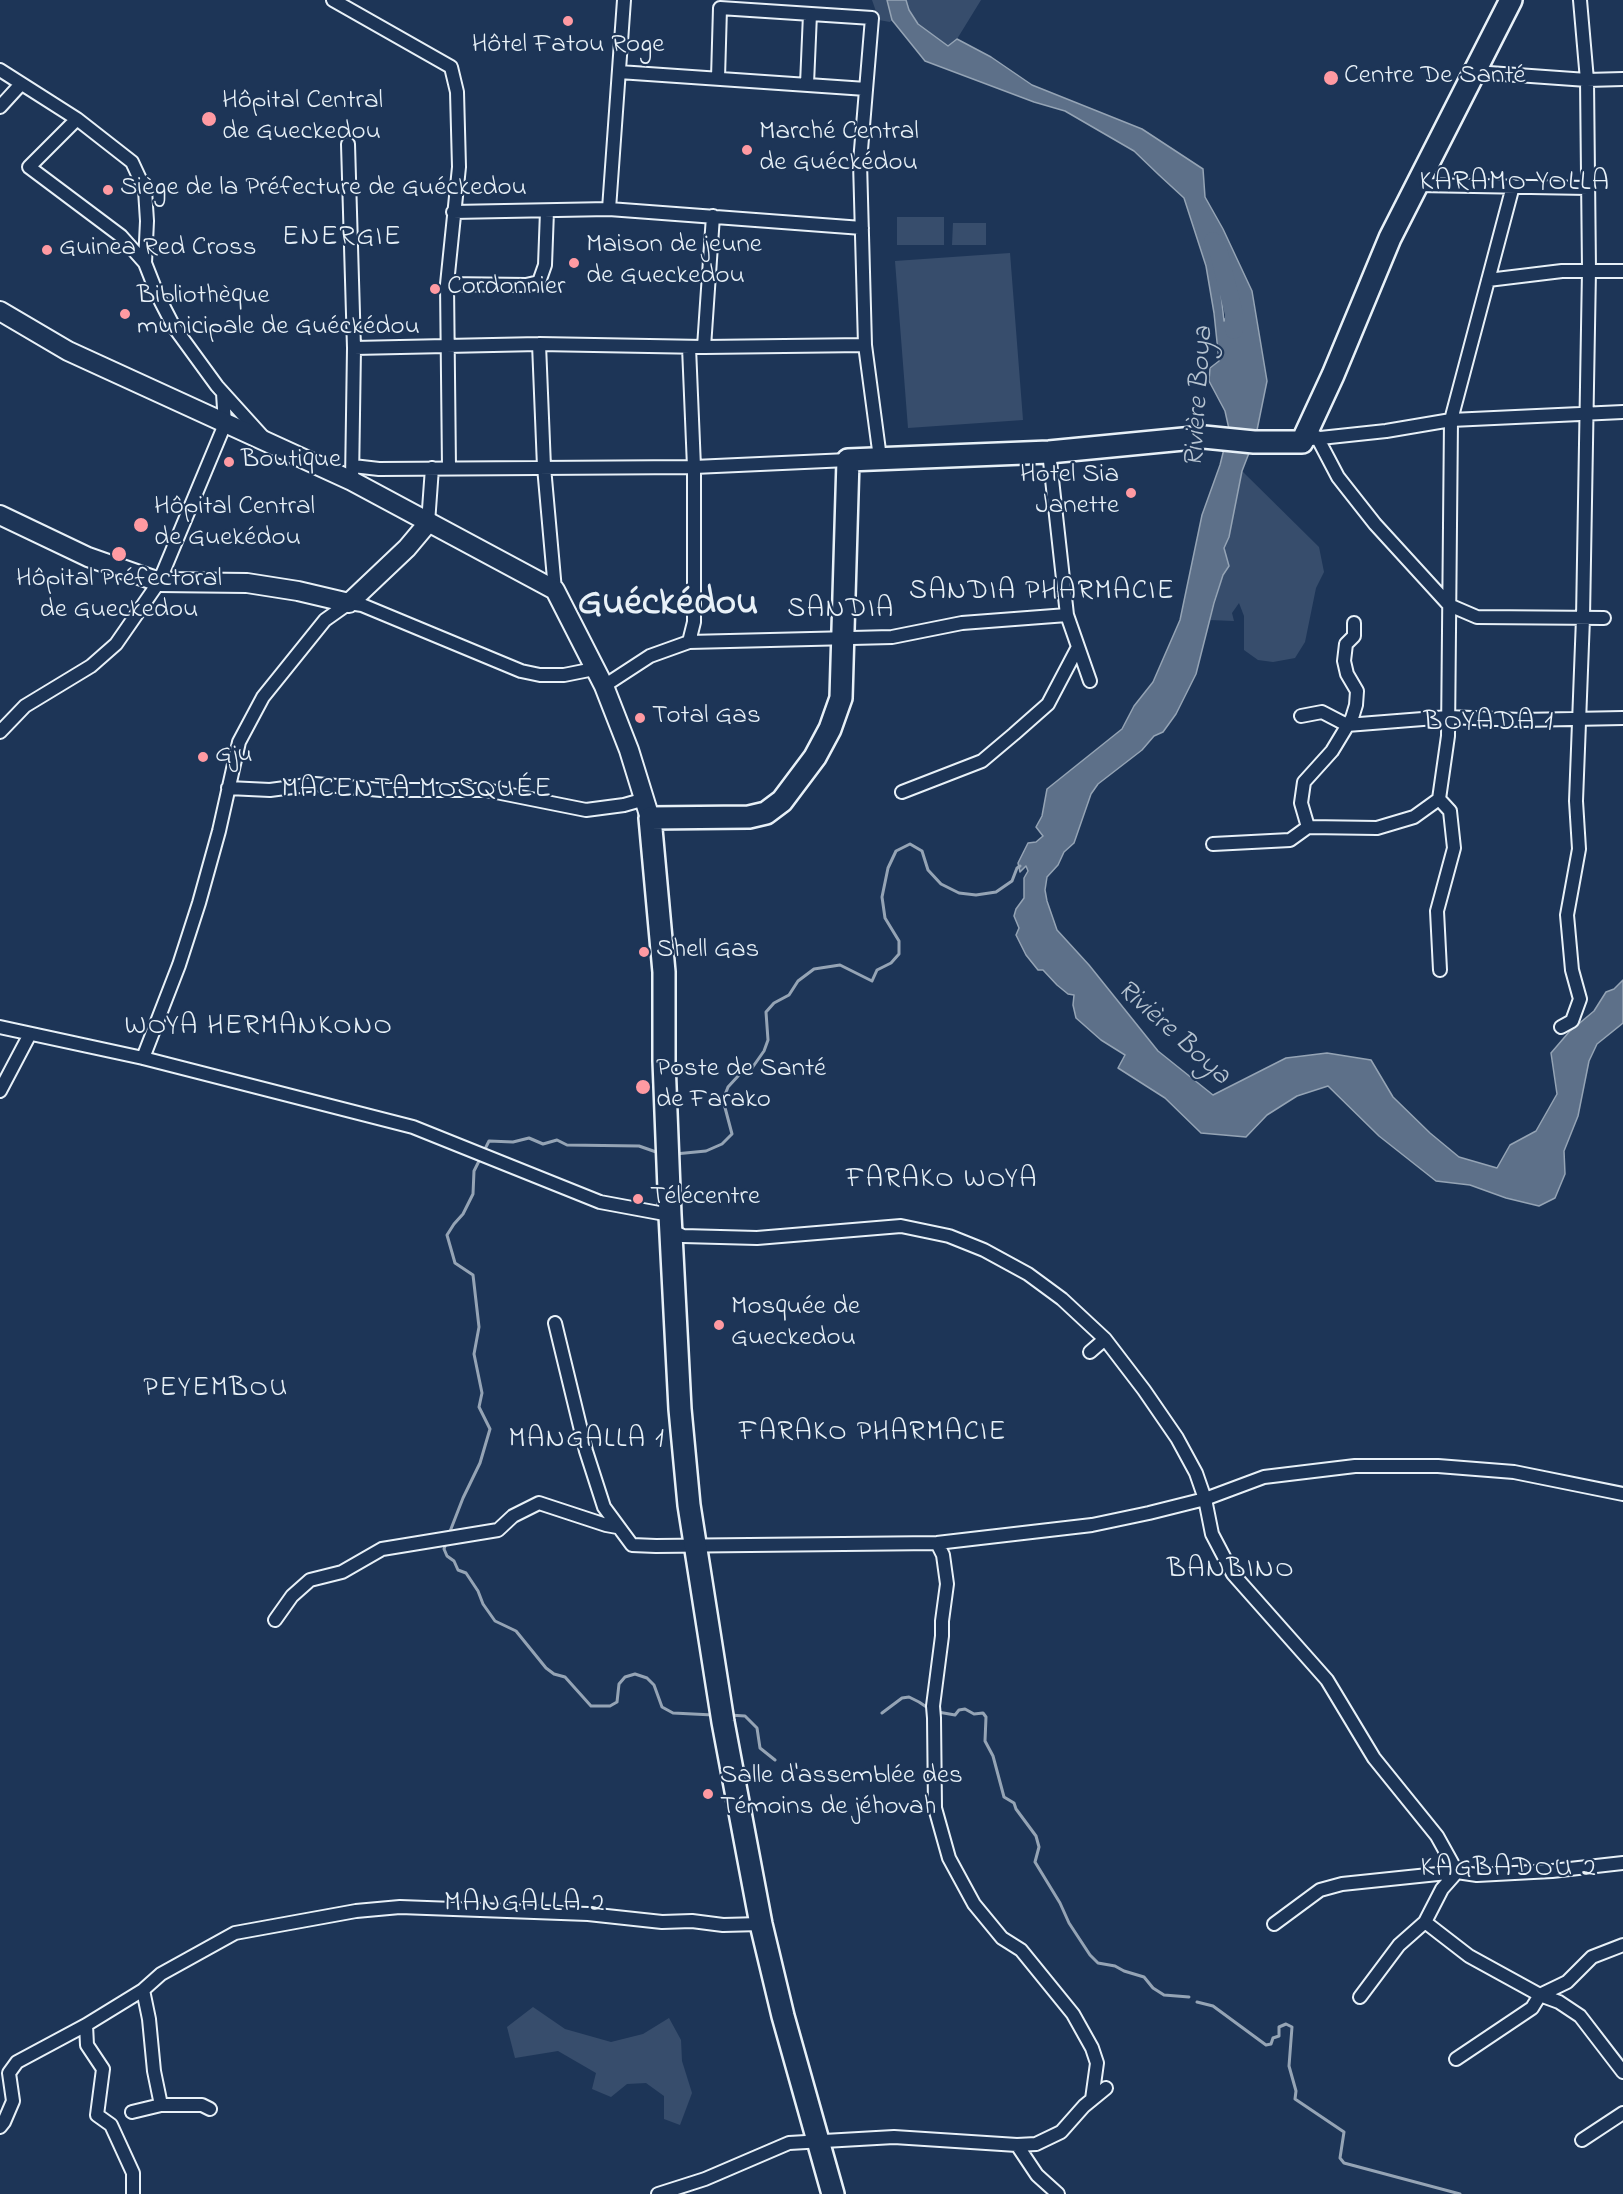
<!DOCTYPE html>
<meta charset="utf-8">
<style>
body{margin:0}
canvas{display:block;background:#1d3557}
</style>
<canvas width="1623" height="2194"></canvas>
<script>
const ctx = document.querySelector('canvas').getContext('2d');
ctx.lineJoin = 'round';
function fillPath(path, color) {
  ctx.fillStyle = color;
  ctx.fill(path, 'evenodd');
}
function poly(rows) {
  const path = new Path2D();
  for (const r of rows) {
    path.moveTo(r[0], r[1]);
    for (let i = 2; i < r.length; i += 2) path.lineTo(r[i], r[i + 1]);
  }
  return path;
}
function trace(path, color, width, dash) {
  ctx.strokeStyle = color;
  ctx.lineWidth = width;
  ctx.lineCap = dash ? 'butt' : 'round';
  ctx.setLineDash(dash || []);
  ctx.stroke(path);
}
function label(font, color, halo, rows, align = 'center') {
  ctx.font = font + ' "Indie Flower",sans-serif';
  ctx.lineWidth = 4.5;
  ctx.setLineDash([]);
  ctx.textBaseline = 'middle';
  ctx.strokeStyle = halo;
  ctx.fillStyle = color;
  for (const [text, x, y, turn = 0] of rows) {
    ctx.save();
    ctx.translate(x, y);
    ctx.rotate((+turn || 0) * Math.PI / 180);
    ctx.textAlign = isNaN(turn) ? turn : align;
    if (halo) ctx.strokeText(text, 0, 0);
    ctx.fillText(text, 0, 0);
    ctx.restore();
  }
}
fillPath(poly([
 [872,0,887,0,892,20,890,22,879,20],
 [906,0,981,0,957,39,948,46,918,24,909,10],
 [897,217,944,217,944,245,897,245],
 [953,223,986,223,986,245,952,245],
 [1010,253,1023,420,908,428,895,261],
 [1242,471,1319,547,1324,572,1316,588,1305,642,1295,658,1273,662,1258,660,1244,650,1244,616,1239,603,1232,613,1234,621,1210,620,1223,575,1229,566,1224,548,1229,537],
 [533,2007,565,2029,611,2042,643,2034,669,2018,681,2040,682,2061,692,2093,680,2125,664,2119,664,2096,646,2083,627,2084,611,2097,592,2089,596,2073,558,2051,515,2058,507,2027]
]), '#374d6c');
const water = poly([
 [887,0,906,0,909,10,918,24,948,46,957,39,991,57,1032,85,1142,129,1203,169,1205,197,1223,229,1252,291,1267,381,1256,435,1242,471,1229,537,1224,548,1229,566,1223,575,1214,603,1196,674,1176,714,1163,732,1154,736,1142,750,1098,784,1091,794,1074,843,1064,852,1058,865,1047,877,1045,890,1047,901,1057,930,1089,965,1158,1051,1213,1095,1286,1058,1327,1053,1371,1060,1393,1097,1430,1133,1459,1157,1497,1168,1510,1145,1536,1131,1557,1094,1551,1053,1569,1032,1594,1011,1606,992,1614,989,1623,980,1623,1023,1597,1044,1589,1061,1578,1116,1564,1151,1565,1174,1555,1198,1539,1206,1506,1198,1470,1185,1436,1181,1379,1136,1328,1086,1297,1096,1267,1115,1246,1137,1201,1133,1165,1098,1118,1068,1125,1055,1101,1040,1076,1018,1073,1005,1074,995,1068,994,1057,985,1043,970,1038,970,1026,955,1016,935,1019,928,1014,916,1016,909,1024,898,1024,878,1028,871,1026,866,1020,872,1018,863,1028,843,1036,842,1043,836,1036,827,1042,816,1047,789,1122,729,1134,706,1153,682,1180,620,1202,515,1220,465,1229,429,1225,411,1209,381,1210,368,1219,361,1214,313,1206,266,1184,198,1159,175,1134,151,1065,111,1034,102,925,61,892,20,887,0],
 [1219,263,1221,264,1236,294,1234,304,1224,321,1218,267,1219,263]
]);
fillPath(water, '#5d7089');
trace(water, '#95a4b5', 1.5);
trace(poly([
 [483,1153,489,1141,513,1142,529,1138,543,1144,557,1140,567,1145,639,1146,659,1153],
 [675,1154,706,1151,722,1144,732,1134,723,1100,728,1087,739,1075,752,1068,764,1051,768,1040,766,1012,774,1003,789,995,798,981,814,969,840,965,872,981,877,970,891,963,899,954,899,941,885,918,882,897,888,868,896,851,910,844,922,851,928,870,941,884,959,893,976,895,996,892,1012,881,1017,868,1020,866],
 [449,1534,463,1498,480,1463,490,1429,479,1407,482,1393,474,1354,479,1327,473,1275,455,1263,447,1235,454,1224,463,1214,473,1194,474,1171,480,1159],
 [446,1543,444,1549,447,1556,454,1561,458,1570,466,1573,478,1591,483,1604,495,1621,516,1631,546,1668,554,1674,565,1677,591,1706,610,1706,617,1702,619,1684,625,1677,635,1674,647,1678,654,1685,662,1707,673,1713,713,1715],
 [938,1712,955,1715,959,1710,965,1709,974,1714,983,1713,986,1717,985,1741,993,1756,1004,1797,1014,1803,1016,1809,1036,1836,1039,1847,1035,1862,1060,1903,1069,1923,1090,1955,1098,1963,1115,1966,1124,1971,1144,1977,1153,1988,1164,1995,1189,1997],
 [882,1713,902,1698,909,1697,919,1702,931,1710],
 [729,1715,745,1716,757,1728,760,1748,775,1760],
 [1197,2002,1213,2006,1266,2045,1271,2044,1273,2038,1279,2036,1279,2027,1286,2024,1292,2027,1289,2066,1296,2091,1295,2099,1344,2132,1340,2158,1344,2163,1460,2194]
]), '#95a4b5', 3);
trace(poly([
 [1213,241,1219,253,1234,314,1234,330]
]), '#5d7089', 18);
const street = poly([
 [333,0,451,67,457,92,459,167,447,284,449,468],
 [0,70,77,119,132,162,145,190,147,221,145,263,158,296,174,327,217,386,264,438],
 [619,72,866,89],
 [1475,72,1587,80,1623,79],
 [718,78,720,8,872,18,860,162,865,345,880,458],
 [807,84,810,14],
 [0,107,21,84],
 [77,119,29,167,121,236,145,263],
 [348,144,354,348],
 [1417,185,1588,188],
 [609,209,624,0],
 [453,212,609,209,862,228],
 [1488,280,1562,271,1623,271],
 [447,284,526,285,539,282,545,265,547,211],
 [539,344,544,467,555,590],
 [689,347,694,467,694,622,689,642],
 [704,347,713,216],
 [1317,437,1338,477,1375,524,1449,605,1477,617,1604,618],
 [1311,439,1386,431,1451,420,1623,412],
 [1049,452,1067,615,1090,681],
 [353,466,379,469,694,467,848,460],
 [352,481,354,348,539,344,704,347,865,345],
 [428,523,432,468],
 [604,686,650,656,689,642,892,637,962,623,1067,615],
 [1301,716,1322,712,1347,725,1448,717,1521,720,1623,718],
 [0,732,25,706,91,666,116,644,159,582,225,424,223,393],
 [228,788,270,790,315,784,381,790,486,790,586,810,624,805,645,799],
 [902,792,982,761,1014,734,1048,704,1078,647],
 [1439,799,1450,811,1454,848,1437,911,1440,970],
 [1308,827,1377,828,1414,817,1439,799,1448,736,1451,420,1513,186],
 [1213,844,1290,840,1308,827,1301,803,1304,782,1332,751,1352,718,1356,705,1357,691,1347,674,1344,661,1346,644,1354,636,1354,623],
 [0,1027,143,1058,413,1127,600,1202,670,1215],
 [1561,1027,1572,1021,1580,999,1572,970,1567,915,1579,849,1576,801,1583,618,1589,270,1587,80,1580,0],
 [143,1058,179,965,199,903,219,831,239,742,263,697,325,620,349,603,362,605,521,671,540,675,564,675,594,669],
 [0,1091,30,1034],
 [672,1231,683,1236,757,1238,901,1226,949,1236,984,1250,1028,1274,1062,1299,1105,1339,1144,1390,1177,1438,1196,1473,1205,1499,1212,1534,1233,1574,1327,1680,1374,1758,1437,1836,1457,1872,1342,1884,1320,1890,1274,1924],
 [555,1323,586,1451,604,1507,632,1545,656,1546,937,1543,1092,1525,1149,1513,1205,1499,1264,1477,1355,1466,1438,1466,1514,1472,1623,1494],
 [1090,1352,1105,1339],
 [937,1543,943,1555,947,1584,942,1621,942,1636,933,1706,934,1718,935,1808,949,1858,974,1904,1002,1938,1021,1950,1073,2014,1092,2048,1097,2063,1092,2099],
 [275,1620,292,1596,310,1580,342,1572,382,1549,498,1530,513,1516,539,1503,606,1525,617,1527],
 [143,1990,149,2019,154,2071,161,2105],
 [1540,1995,1559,2002,1580,2016,1623,2072],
 [1540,1995,1567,1982,1592,1957,1623,1945],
 [1360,1997,1399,1945,1425,1922],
 [86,2025,87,2045,103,2069,97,2115,111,2125,133,2173,133,2194],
 [1456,2059,1532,2008,1540,1995,1469,1956,1425,1922,1442,1889,1457,1872,1477,1875,1552,1871,1623,1863],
 [132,2112,161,2105,202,2105,210,2109],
 [0,2127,4,2122,13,2101,9,2073,17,2062,86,2025,143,1990,161,1974,235,1933,356,1911,400,1907,588,1914,662,1922,692,1921,723,1925,761,1924],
 [1582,2140,1623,2113],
 [1017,2145,1037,2175,1058,2194],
 [658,2194,705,2179,789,2143,894,2137,1017,2145,1036,2144,1061,2132,1084,2106,1106,2088]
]);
const primary = poly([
 [0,311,68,351,352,481,555,590,604,686,629,750,650,818],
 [0,515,88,557,159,582,247,583,298,591,349,603,407,548,428,523]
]);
const highway = poly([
 [833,2194,783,2016,761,1924,723,1722,689,1505,680,1409,670,1215,664,1061,664,972,650,818,749,817,766,813,782,801,815,757,830,729,841,698,848,460,1049,452,1204,437,1254,442,1302,442,1333,375,1390,238,1511,0]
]);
trace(street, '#e8f1f8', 16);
trace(primary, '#e8f1f8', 22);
trace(highway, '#e8f1f8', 26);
trace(street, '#1d3557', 12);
trace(primary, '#1d3557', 18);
trace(highway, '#1d3557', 21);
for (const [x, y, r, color] of [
 [568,21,6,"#ff9aa2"],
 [1331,78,8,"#ff9aa2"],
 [209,119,8,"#ff9aa2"],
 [747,150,6,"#ff9aa2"],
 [108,190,6,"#ff9aa2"],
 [47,250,6,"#ff9aa2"],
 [574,263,6,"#ff9aa2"],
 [435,289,6,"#ff9aa2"],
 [125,314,6,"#ff9aa2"],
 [229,462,6,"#ff9aa2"],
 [1131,493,6,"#ff9aa2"],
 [141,525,8,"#ff9aa2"],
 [119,554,8,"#ff9aa2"],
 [640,718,6,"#ff9aa2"],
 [203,757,6,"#ff9aa2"],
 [644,952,6,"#ff9aa2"],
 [643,1087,8,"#ff9aa2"],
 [638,1199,6,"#ff9aa2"],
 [719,1325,6,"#ff9aa2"],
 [708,1794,6,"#ff9aa2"]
]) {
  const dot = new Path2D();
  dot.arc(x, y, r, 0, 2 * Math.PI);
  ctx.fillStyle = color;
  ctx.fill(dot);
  trace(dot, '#1d3557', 2);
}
label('27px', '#e8f1f8', '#1d3557', [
 ["Hôtel Fatou Roge",568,47,"center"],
 ["Centre De Santé",1344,78],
 ["Hôpital Central",222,103],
 ["de Gueckedou",222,134],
 ["Marché Central",759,134],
 ["de Guéckédou",759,165],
 ["Siège de la Préfecture de Guéckedou",120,190],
 ["Maison de jeune",586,247],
 ["de Gueckedou",586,278],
 ["Guinea Red Cross",59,250],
 ["Cordonnier",447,289],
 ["Bibliothèque",137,298],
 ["municipale de Guéckédou",137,329],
 ["Boutique",241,462],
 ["Hotel Sia",1119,477,"right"],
 ["Janette",1119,508,"right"],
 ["Hôpital Central",154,509],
 ["de Guekédou",154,540],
 ["Hôpital Préfectoral",119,581,"center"],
 ["de Gueckedou",119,612,"center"],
 ["Total Gas",652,718],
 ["Gju",215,757],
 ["Shell Gas",656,952],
 ["Poste de Santé",656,1071],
 ["de Farako",656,1102],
 ["Télécentre",650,1199],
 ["Mosquée de",731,1309],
 ["Gueckedou",731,1340],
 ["Salle d'assemblée des",720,1778],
 ["Témoins de jéhovah",720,1809]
], 'left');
ctx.letterSpacing = '1.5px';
label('28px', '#e8f1f8', '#1d3557', [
 ["KARAMO YOLLA",1515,184],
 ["ENERGIE",342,239],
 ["SANDIA PHARMACIE",1042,593],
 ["SANDIA",841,611],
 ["BOYADA 1",1489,724],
 ["MACENTA MOSQUÉE",417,791],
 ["WOYA HERMANKONO",259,1028],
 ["FARAKO WOYA",942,1181],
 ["PEYEMBOU",216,1390],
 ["FARAKO PHARMACIE",873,1434],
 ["MANGALLA 1",587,1441],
 ["BANBINO",1231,1571],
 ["KAGBADOU 2",1509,1870],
 ["MANGALLA 2",525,1905]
]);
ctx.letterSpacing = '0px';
label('italic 28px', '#b7c4d1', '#1d3557', [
 ["Rivière Boya",1201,397,-86],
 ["Rivière Boya",1172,1034,42]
]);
label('bold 39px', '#e8f1f8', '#1d3557', [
 ["Guéckédou",668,607]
]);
</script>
